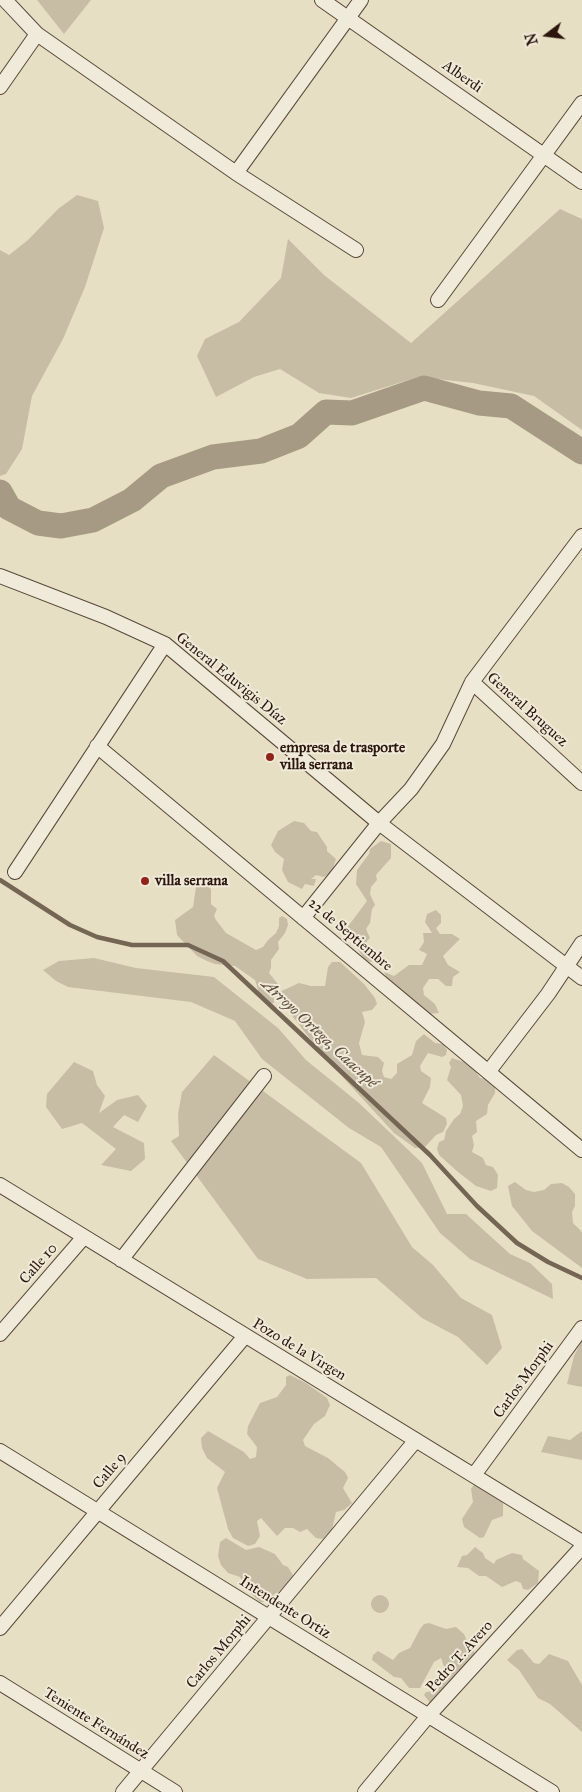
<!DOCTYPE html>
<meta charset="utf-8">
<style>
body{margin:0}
#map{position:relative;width:582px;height:1792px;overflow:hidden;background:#e7dfc4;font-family:"IM FELL Great Primer",serif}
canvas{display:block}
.north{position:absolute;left:522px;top:10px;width:50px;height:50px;-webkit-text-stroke:4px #efead9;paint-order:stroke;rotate:255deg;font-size:14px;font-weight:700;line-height:20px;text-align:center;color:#2b150c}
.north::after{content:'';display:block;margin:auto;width:18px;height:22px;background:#2b150c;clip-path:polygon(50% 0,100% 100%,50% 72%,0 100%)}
</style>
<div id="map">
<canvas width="582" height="1792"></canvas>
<div class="north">N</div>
</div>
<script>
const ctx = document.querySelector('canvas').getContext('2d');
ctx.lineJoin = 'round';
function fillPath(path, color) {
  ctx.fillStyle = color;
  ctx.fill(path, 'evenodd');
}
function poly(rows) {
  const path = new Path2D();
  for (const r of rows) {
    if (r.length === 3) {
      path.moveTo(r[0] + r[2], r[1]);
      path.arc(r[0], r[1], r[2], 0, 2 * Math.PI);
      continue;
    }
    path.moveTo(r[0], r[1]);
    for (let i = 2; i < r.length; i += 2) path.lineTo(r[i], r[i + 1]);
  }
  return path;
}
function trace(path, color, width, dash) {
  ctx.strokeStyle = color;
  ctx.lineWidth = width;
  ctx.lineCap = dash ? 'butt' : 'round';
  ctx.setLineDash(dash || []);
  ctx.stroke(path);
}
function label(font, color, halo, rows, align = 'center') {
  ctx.font = font + ' "IM FELL Great Primer",serif';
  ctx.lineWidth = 4;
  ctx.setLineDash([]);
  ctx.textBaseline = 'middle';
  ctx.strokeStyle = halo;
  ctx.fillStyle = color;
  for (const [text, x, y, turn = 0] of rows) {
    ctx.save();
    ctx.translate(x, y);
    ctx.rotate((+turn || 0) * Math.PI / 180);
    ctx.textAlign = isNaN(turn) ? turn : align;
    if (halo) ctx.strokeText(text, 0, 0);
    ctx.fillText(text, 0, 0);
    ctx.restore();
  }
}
fillPath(poly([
 [37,0,91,0,64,34],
 [77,195,98,201,104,228,85,287,63,339,32,396,22,449,6,474,0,476,0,250,9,255,28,240,58,209],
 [560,209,582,219,582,430,534,396,473,383,418,377,351,398,319,393,280,369,254,377,216,397,197,356,205,339,239,322,281,278,288,239,324,275,411,343],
 [294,821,304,823,311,831,317,832,327,847,327,851,336,859,332,872,324,877,316,875,311,879,316,879,314,886,305,884,302,889,288,882,282,870,284,859,275,852,271,845,278,831],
 [381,841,391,844,391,858,376,875,377,880,371,887,370,894,375,905,372,909,370,923,366,929,370,938,367,941,367,948,374,954,372,962,365,961,346,929,367,901,356,884,357,870,369,854,370,849],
 [203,882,211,889,211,904,217,909,214,916,216,920,226,933,256,950,263,947,268,940,276,933,279,926,279,918,282,916,287,919,288,925,285,933,278,942,279,949,271,960,271,968,269,973,281,988,273,991,274,1003,266,1004,259,993,255,980,235,966,215,964,207,961,197,956,177,935,175,920,193,907,196,887],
 [436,910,441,915,441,923,436,928,440,934,452,934,460,939,443,956,448,965,460,972,453,977,452,986,446,986,438,979,429,979,423,988,424,995,435,1004,439,1013,428,1014,390,985,384,972,394,976,409,965,422,965,427,954,419,950,424,942,423,933,432,933,425,922,427,914],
 [94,958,136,968,214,977,278,1028,306,1060,359,1103,422,1163,447,1214,466,1214,510,1254,530,1263,552,1284,553,1299,470,1259,440,1233,381,1147,349,1128,262,1059,235,1021,191,1002,68,987,56,981,43,970,59,961],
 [332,962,340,962,364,984,375,998,377,1004,372,1010,362,1012,365,1022,359,1043,362,1055,378,1057,384,1063,382,1071,384,1077,391,1079,397,1073,397,1064,412,1055,416,1041,424,1034,435,1043,443,1044,447,1050,446,1055,442,1057,428,1053,420,1066,421,1071,431,1078,430,1087,422,1103,446,1118,447,1124,443,1132,436,1135,425,1147,415,1148,394,1133,326,1059,275,994,299,983,311,986,325,986,328,967],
 [214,1055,361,1163,412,1247,433,1265,461,1298,492,1315,502,1348,487,1365,458,1337,422,1318,376,1278,307,1279,258,1259,171,1141,179,1136,178,1114,182,1092],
 [452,1058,464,1062,474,1069,480,1078,487,1079,495,1084,495,1093,488,1105,487,1114,476,1121,477,1132,472,1136,474,1145,472,1152,483,1158,486,1165,493,1167,498,1175,497,1188,491,1191,476,1186,458,1172,439,1155,437,1149,439,1142,444,1140,446,1131,454,1119,460,1114,463,1106,461,1095,447,1080,451,1067,449,1063],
 [74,1062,93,1071,97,1085,105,1096,99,1113,117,1100,138,1095,147,1106,138,1122,124,1115,113,1127,144,1143,145,1159,131,1171,101,1165,116,1149,82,1123,62,1129,46,1107,47,1094],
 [515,1182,526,1190,534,1192,544,1190,551,1184,562,1183,569,1187,575,1194,575,1206,572,1212,573,1223,582,1232,582,1268,532,1231,512,1206,508,1186],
 [582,1340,582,1387,567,1384,574,1356],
 [290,1375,306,1383,327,1398,330,1405,325,1416,314,1424,303,1440,305,1446,328,1458,345,1472,348,1478,343,1488,352,1503,344,1510,336,1512,332,1530,323,1539,316,1538,307,1529,300,1532,293,1528,285,1528,277,1536,261,1518,257,1521,260,1536,255,1544,248,1546,233,1538,228,1529,217,1488,225,1472,207,1458,202,1448,201,1438,208,1431,244,1452,250,1459,256,1457,257,1447,247,1434,248,1426,260,1403,277,1397,286,1385,286,1377],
 [582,1431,582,1460,541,1452,548,1436,570,1440],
 [475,1483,498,1490,503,1502,503,1516,492,1520,484,1537,480,1538,464,1527,462,1519,473,1502,471,1489],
 [226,1538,246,1550,259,1547,275,1554,283,1565,288,1567,293,1575,291,1580,272,1598,266,1602,260,1602,247,1590,240,1577,228,1573,221,1565,218,1556,220,1542],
 [475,1547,483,1553,485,1558,494,1564,496,1560,512,1553,522,1555,523,1559,539,1571,538,1583,528,1590,523,1589,521,1583,516,1581,502,1587,486,1576,479,1576,468,1568,457,1567,462,1556,467,1555],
 [380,1604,9],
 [429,1623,446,1629,456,1627,464,1634,467,1641,473,1648,475,1655,434,1703,430,1703,424,1695,426,1692,435,1691,447,1676,441,1658,434,1662,420,1688,409,1688,401,1678,394,1677,372,1660,373,1655,378,1651,393,1660,399,1653,410,1648,420,1629,424,1624],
 [522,1649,534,1663,539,1664,549,1654,568,1661,582,1685,582,1732,550,1704,538,1698,519,1670,507,1660,517,1650]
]), '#c7bda5');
trace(poly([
 [0,880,70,925,97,937,132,945,188,945,223,961,430,1155,477,1206,517,1243,548,1262,582,1278]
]), '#756555', 4.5);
trace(poly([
 [0,492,9,508,38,523,61,526,93,520,132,500,161,476,213,457,261,451,299,436,326,412,352,413,424,388,479,403,511,406,582,452]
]), '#a79a85', 25);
const minor = poly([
 [5,0,37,34,236,173,356,250],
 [322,0,582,182],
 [0,87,37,34],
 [236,173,361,0],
 [438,300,582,103],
 [0,576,106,617,165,644,379,823,582,978],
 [472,682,582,783],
 [97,746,582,1150],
 [15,872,165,644],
 [303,918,379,823,411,789,443,744,472,682,582,536],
 [489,1071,548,994,582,943],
 [0,1185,582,1542],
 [121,1260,264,1076],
 [0,1334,83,1238],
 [0,1451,552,1792],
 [474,1475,582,1328],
 [0,1628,245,1336],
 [0,1683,175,1792],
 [123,1792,416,1440],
 [365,1792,428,1716,582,1547]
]);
trace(minor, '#5a483a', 16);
trace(minor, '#efead9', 14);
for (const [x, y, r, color] of [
 [270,757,5,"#8f2418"],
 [145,881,5,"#8f2418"]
]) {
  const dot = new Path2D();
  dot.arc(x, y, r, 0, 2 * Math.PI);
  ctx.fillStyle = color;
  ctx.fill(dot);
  trace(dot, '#efead9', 2);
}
label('15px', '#2b150c', '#efead9', [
 ["Alberdi",462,77,35],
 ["General Eduvigis Díaz",231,679,39],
 ["General Bruguez",527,710,42],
 ["22 de Septiembre",350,935,40],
 ["Calle 10",39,1264,-49],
 ["Pozo de la Virgen",299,1350,31],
 ["Carlos Morphi",524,1380,-54],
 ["Calle 9",110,1471,-50],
 ["Intendente Ortiz",285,1608,32],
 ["Carlos Morphi",219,1652,-50],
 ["Pedro T. Avero",460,1657,-48],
 ["Teniente Fernández",96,1724,32]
]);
label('bold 15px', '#2b150c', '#efead9', [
 ["empresa de trasporte",280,748],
 ["villa serrana",280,765],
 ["villa serrana",155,881]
], 'left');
label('italic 16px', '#5d4a3c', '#efead9', [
 ["Arroyo Ortega, Caacupé",319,1034,43]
]);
</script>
